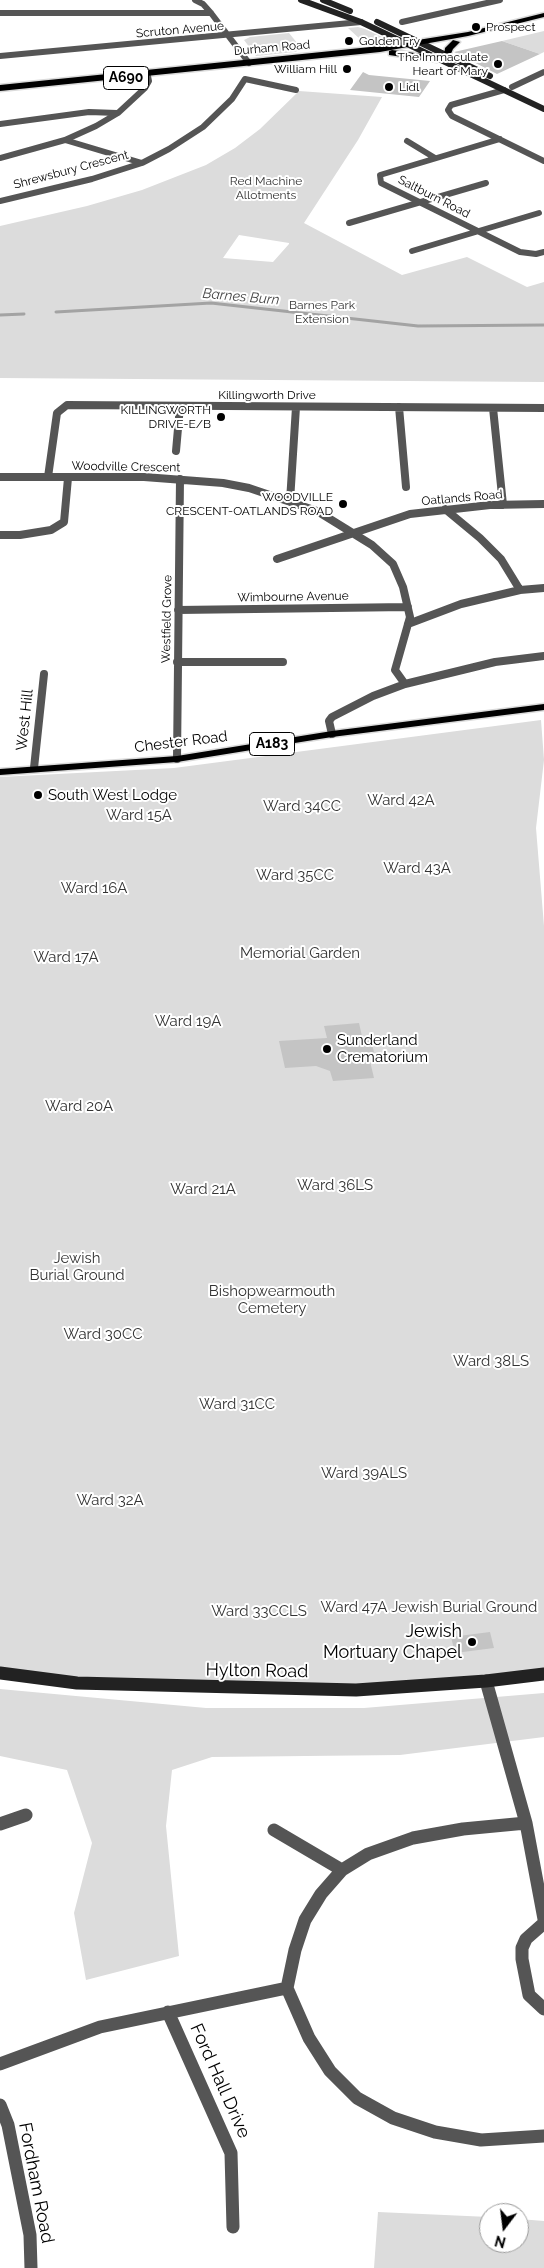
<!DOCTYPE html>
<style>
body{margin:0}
#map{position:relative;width:544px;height:2268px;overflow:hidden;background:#fff;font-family:Raleway,sans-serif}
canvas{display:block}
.north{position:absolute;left:479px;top:2203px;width:50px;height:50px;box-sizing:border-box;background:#fff;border:1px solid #999;border-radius:50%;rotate:195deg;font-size:14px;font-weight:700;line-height:20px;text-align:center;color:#000}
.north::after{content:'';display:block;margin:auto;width:18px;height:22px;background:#000;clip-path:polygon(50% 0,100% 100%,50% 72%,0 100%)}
</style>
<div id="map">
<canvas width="544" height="2268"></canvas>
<div class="north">N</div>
</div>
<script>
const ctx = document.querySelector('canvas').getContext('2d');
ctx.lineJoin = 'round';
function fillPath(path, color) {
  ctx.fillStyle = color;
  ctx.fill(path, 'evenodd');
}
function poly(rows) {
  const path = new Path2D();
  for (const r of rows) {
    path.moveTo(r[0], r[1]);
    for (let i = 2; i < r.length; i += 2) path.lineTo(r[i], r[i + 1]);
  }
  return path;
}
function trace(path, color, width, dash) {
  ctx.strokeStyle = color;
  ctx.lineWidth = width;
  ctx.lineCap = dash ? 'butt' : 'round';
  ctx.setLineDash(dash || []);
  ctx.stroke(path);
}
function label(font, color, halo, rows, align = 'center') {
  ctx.font = font + ' Raleway,sans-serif';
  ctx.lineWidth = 4;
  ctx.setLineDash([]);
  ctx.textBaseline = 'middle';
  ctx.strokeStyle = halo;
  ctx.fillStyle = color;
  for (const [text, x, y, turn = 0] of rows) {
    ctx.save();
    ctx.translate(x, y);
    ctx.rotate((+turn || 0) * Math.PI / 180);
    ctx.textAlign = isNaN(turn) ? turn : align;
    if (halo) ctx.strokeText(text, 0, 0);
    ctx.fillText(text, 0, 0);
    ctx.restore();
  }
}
fillPath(poly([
 [358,27,365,29,384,38,376,44,362,41,348,28],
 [544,31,544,52,540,54,502,41],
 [289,33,302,49,295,52,256,56,244,40,250,37],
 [299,91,382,97,358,140,304,223,402,275,467,257,527,287,544,282,544,382,0,378,0,226,87,206,142,190,206,165,235,148,260,129],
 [239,235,289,243,289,244,273,262,223,258],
 [541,720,544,760,536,828,544,926,544,1674,356,1690,0,1675,0,777,174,768],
 [0,1689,206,1708,364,1708,544,1693,544,1737,400,1755,212,1757,172,1770,166,1826,179,1956,86,1980,74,1913,92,1843,67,1770,0,1756],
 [378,2212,489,2217,489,2243,519,2243,519,2219,544,2221,544,2268,374,2268]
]), '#dcdcdc');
trace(poly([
 [56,312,211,303,418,326,544,325],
 [0,315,24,314]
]), '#a3a3a3', 3);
fillPath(poly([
 [502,41,540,54,497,74,454,52],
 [363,72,369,75,430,81,419,97,350,90],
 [359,1023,363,1041,371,1040,375,1056,369,1057,374,1078,333,1081,330,1071,316,1066,285,1068,279,1041,327,1038,324,1026],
 [490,1632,494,1648,455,1653,451,1637]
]), '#c4c4c4');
const primary = poly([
 [544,704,544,710,332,737,177,762,0,775,0,769,177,756,332,731,544,704]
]);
const highway = poly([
 [544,13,544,17,468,36,380,52,0,91,0,85,380,46,468,32,544,13],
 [453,40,460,42,453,49,450,56,444,56,445,48,453,40],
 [392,50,437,56,441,59,437,62,389,55,389,51,392,50]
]);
trace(primary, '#dbdbdb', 3);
trace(highway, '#dbdbdb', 3);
trace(poly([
 [195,0,203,4,211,13,249,63],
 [0,13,211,13],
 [402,22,500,0],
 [0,56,361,22],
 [512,87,544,72],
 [504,90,451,105,448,110,452,116,544,161],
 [0,124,89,112,117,113],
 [500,139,380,175,381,183,520,252,536,254,544,252],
 [65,140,142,163],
 [407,141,435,158],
 [0,158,65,140,96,126,118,113,145,88,149,81,148,76],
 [0,201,92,179,142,163,169,149,203,127,232,99,245,79,296,90],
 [349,223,486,183],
 [412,251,539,213]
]), '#555', 6);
trace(poly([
 [399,407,406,487],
 [493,408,503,505],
 [176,451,180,406],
 [0,477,144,477,223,483,249,488,317,511,372,545,393,564,403,587,410,617,395,670,405,684,373,696,332,717,329,721,332,734],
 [48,477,57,413,67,405,544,408],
 [290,501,296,407],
 [445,509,480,538,501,559,520,590],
 [0,535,20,535,51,530,64,522,68,478],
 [277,559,410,514,490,505,544,504],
 [178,610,408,607],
 [408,624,461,604,520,590,544,588],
 [177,662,283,662],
 [405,684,495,662,544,656],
 [177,759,180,479],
 [34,768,44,674]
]), '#555', 8);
trace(poly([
 [486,1681,526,1823,544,1919],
 [526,1823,463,1829,413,1838,368,1854,342,1870,321,1894,305,1920,295,1950,287,1988,309,2038,330,2071,357,2098,393,2118,435,2132,481,2140,544,2136],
 [0,1824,26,1815],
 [274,1830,342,1870],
 [544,1923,526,1939,522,1948,522,1959,529,1995,544,2009],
 [168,2012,231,2153,233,2227],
 [0,2064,100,2027,287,1988],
 [0,2105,8,2125,30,2235,31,2268]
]), '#555', 13);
trace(poly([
 [301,0,361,22,544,109],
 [323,0,350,11],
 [377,22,490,76]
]), '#222', 6);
trace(poly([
 [0,1673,77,1683,356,1690,486,1681,544,1674]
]), '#222', 13);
fillPath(primary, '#000');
fillPath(highway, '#000');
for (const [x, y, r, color] of [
 [476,27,5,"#000"],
 [349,41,5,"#000"],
 [498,64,5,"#000"],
 [347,69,5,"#000"],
 [389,87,5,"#000"],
 [221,417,5,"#000"],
 [343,504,5,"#000"],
 [38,795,5,"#000"],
 [327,1049,5,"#000"],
 [472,1642,5,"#000"]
]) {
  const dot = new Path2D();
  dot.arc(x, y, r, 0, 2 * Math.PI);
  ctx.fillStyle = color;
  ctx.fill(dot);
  trace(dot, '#fff', 2);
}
label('12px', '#000', '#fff', [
 ["Prospect",486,27,"left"],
 ["Golden Fry",359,41,"left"],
 ["The Immaculate",488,57],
 ["Heart of Mary",488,71],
 ["William Hill",337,69],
 ["Lidl",399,87,"left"],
 ["KILLINGWORTH",211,410],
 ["DRIVE-E/B",211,424],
 ["WOODVILLE",333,497],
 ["CRESCENT-OATLANDS ROAD",333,511]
], 'right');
label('12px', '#000', '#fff', [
 ["Scruton Avenue",180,30,-5],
 ["Durham Road",272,48,-5],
 ["Shrewsbury Crescent",71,170,-15],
 ["Saltburn Road",434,197,27],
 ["Killingworth Drive",267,395],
 ["Woodville Crescent",126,467,1],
 ["Oatlands Road",462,498,-5],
 ["Wimbourne Avenue",293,597,-1],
 ["Westfield Grove",167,619,-89]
]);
label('12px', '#333', '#fff', [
 ["Red Machine",266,181],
 ["Allotments",266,195],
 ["Barnes Park",322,305],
 ["Extension",322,319]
]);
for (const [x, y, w] of [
 [126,78,45],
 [272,744,45]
]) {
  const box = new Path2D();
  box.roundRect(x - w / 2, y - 11.5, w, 23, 4);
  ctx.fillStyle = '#fff';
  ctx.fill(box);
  trace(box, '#000', 1);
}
label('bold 14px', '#000', null, [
 ["A690",126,78],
 ["A183",272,744]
]);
label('italic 14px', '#444', '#fff', [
 ["Barnes Burn",241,297,5]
]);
label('15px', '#000', '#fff', [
 ["West Hill",25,720,-84],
 ["Chester Road",181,742,-7]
]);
label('15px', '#000', '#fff', [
 ["South West Lodge",48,795],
 ["Sunderland",337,1040],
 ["Crematorium",337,1057]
], 'left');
label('15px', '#333', '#fff', [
 ["Ward 42A",401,800],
 ["Ward 34CC",302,806],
 ["Ward 15A",139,815],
 ["Ward 43A",417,868],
 ["Ward 35CC",295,875],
 ["Ward 16A",94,888],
 ["Memorial Garden",300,953],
 ["Ward 17A",66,957],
 ["Ward 19A",188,1021],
 ["Ward 20A",79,1106],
 ["Ward 36LS",335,1185],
 ["Ward 21A",203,1189],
 ["Jewish",77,1258],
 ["Burial Ground",77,1275],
 ["Bishopwearmouth",272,1291],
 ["Cemetery",272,1308],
 ["Ward 30CC",103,1334],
 ["Ward 38LS",491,1361],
 ["Ward 31CC",237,1404],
 ["Ward 39ALS",364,1473],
 ["Ward 32A",110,1500],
 ["Ward 47A Jewish Burial Ground",429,1607],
 ["Ward 33CCLS",259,1611]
]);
label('18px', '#000', '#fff', [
 ["Jewish",462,1632],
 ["Mortuary Chapel",462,1653]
], 'right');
label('18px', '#000', '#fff', [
 ["Hylton Road",257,1671,1],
 ["Ford Hall Drive",220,2081,66],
 ["Fordham Road",36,2183,79]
]);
</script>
